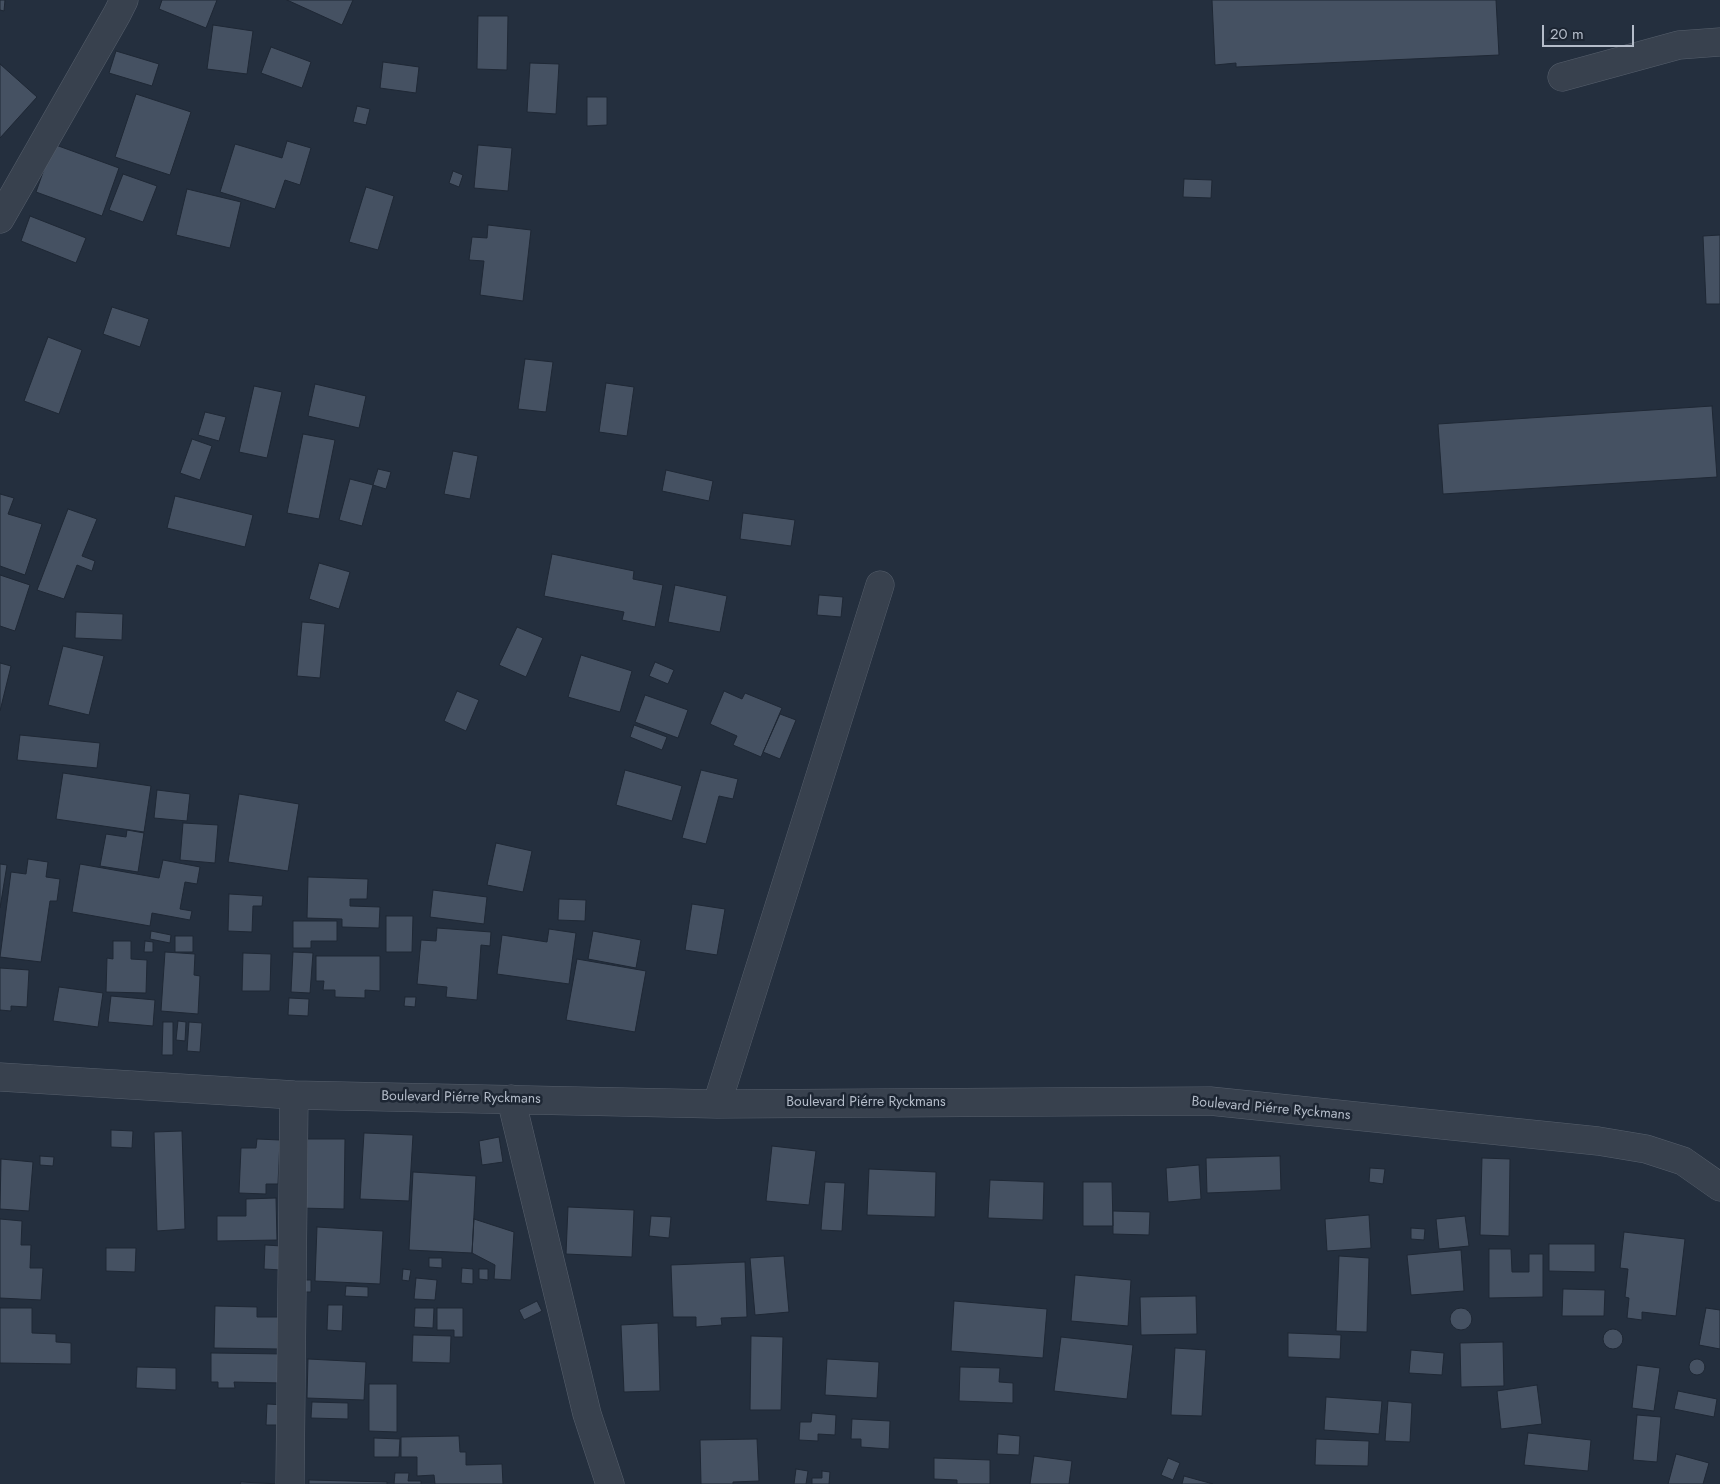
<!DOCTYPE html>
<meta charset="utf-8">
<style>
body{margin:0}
#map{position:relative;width:1720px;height:1484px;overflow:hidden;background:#242f3e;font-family:Jost,sans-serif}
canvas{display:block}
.scale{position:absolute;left:1542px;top:25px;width:92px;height:22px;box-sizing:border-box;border:2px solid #b4bcc9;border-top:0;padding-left:6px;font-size:15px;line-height:18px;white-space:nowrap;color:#b4bcc9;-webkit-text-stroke:4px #1d2633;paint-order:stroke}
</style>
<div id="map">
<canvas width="1720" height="1484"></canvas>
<div class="scale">20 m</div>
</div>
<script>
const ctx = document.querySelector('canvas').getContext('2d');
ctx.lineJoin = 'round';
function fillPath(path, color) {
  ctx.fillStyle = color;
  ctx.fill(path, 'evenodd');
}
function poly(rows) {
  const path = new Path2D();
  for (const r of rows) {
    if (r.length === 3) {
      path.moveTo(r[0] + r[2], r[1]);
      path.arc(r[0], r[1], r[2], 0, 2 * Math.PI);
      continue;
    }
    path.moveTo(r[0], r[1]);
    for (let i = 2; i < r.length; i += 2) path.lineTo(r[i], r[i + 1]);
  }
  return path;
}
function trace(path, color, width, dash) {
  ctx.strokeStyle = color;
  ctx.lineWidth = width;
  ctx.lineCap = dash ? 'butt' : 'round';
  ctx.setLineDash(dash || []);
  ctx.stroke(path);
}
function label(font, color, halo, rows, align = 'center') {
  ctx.font = font + ' Jost,sans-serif';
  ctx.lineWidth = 5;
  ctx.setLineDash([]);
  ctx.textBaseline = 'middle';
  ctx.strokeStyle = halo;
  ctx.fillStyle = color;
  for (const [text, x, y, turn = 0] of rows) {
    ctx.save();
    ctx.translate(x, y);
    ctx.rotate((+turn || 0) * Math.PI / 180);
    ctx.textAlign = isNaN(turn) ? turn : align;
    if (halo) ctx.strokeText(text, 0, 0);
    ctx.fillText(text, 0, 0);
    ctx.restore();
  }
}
const building = poly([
 [0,0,5,0,4,11,0,10,0,0],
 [162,0,217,0,206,28,159,9,162,0],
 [287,0,353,0,342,25,287,0],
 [1212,0,1496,0,1499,55,1236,67,1236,63,1215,65,1212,0],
 [478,16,508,16,507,70,477,69,478,16],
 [213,25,253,31,247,74,207,69,213,25],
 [271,47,311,62,302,88,261,73,271,47],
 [116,51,159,64,152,86,109,73,116,51],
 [383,62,419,67,416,93,380,88,383,62],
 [530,63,559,64,556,114,527,112,530,63],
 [0,64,37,97,0,138,0,64],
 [136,94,191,112,170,175,115,157,136,94],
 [587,97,607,97,607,125,587,126,587,97],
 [357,106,370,109,366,125,353,122,357,106],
 [287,141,311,148,300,185,285,180,275,209,220,192,235,144,282,158,287,141],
 [53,144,119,168,102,216,36,192,53,144],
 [478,145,512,148,508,191,474,188,478,145],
 [453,171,463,175,459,187,449,183,453,171],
 [123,174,157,186,143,222,109,210,123,174],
 [1184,179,1212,180,1211,198,1183,197,1184,179],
 [366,187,394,196,378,250,349,242,366,187],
 [187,189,241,202,230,248,176,235,187,189],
 [30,216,86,238,76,263,21,241,30,216],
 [488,225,531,230,523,301,480,295,484,261,469,260,472,237,487,238,488,225],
 [1720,235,1720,304,1706,304,1703,236,1720,235],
 [112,307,149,319,140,347,103,334,112,307],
 [48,337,82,350,59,414,24,401,48,337],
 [525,359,553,362,546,412,518,409,525,359],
 [606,383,634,387,627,436,599,432,606,383],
 [315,384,366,396,359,428,308,416,315,384],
 [254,386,282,392,267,458,239,452,254,386],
 [1712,406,1717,477,1443,494,1438,424,1712,406],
 [205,412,226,417,219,441,198,435,205,412],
 [303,434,335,440,319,519,287,513,303,434],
 [192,439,212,446,200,480,180,473,192,439],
 [453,451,478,456,470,499,444,494,453,451],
 [378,469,391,472,386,489,373,485,378,469],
 [666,470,713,481,709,501,662,491,666,470],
 [350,479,373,485,362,526,339,520,350,479],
 [0,494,14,498,8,514,42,524,25,575,0,566,0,494],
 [175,496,253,515,245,547,167,528,175,496],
 [68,509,97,519,82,556,95,561,92,571,77,565,64,599,37,590,68,509],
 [743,513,795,520,791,546,740,539,743,513],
 [552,554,634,571,633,579,663,585,655,627,622,620,624,612,544,596,552,554],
 [319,563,350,572,339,609,309,599,319,563],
 [0,575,30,585,15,631,0,626,0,575],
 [675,585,727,596,720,632,668,622,675,585],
 [819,595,843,597,841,617,817,615,819,595],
 [76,612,123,614,122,640,75,638,76,612],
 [302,622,325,624,320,678,297,676,302,622],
 [517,627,543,638,526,677,499,665,517,627],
 [63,646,104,656,89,715,48,705,63,646],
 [581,655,632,671,620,712,568,697,581,655],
 [655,662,674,670,668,684,649,676,655,662],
 [0,663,11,666,0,711,0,663],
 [457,691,479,700,466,731,444,721,457,691],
 [724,691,742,699,745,693,782,708,761,757,733,745,737,736,710,724,724,691],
 [645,695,688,710,678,738,635,722,645,695],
 [780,714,796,720,780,759,763,752,780,714],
 [634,725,667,737,662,750,630,737,634,725],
 [20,735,100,743,97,768,17,760,20,735],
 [625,770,682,786,672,821,616,805,625,770],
 [701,770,738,779,733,799,719,796,706,844,682,838,701,770],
 [63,773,151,786,144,832,56,819,63,773],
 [157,790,190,794,187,821,154,818,157,790],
 [239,794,299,804,288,871,228,862,239,794],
 [183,823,218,825,215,863,180,860,183,823],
 [127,830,144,833,138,872,100,866,106,834,126,837,127,830],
 [496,843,532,851,523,892,487,885,496,843],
 [28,859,48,862,46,877,60,879,57,901,50,901,41,962,0,957,11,872,26,874,28,859],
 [163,860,200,867,197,884,185,882,180,909,192,911,190,920,152,913,150,926,72,912,80,864,159,878,163,860],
 [0,864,7,865,0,908,0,864],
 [308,877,368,879,367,899,350,899,350,906,380,907,379,928,342,927,342,919,307,918,308,877],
 [433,890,487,897,484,924,430,917,433,890],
 [229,894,263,896,262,906,253,906,252,932,228,931,229,894],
 [559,899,586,900,585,921,558,920,559,899],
 [692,904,725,909,717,955,685,950,692,904],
 [386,916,413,916,412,952,386,952,386,916],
 [293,921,337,921,337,941,311,941,311,948,293,948,293,921],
 [437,928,491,932,490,946,481,945,477,1000,446,997,447,987,417,984,421,940,436,941,437,928],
 [549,929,576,933,569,984,497,974,502,935,547,942,549,929],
 [151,931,171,935,170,943,150,939,151,931],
 [593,931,641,940,636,968,588,959,593,931],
 [175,936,193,936,193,952,175,952,175,936],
 [113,941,131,941,131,959,147,960,146,993,106,992,107,958,113,959,113,941],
 [145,941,153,942,153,952,144,952,145,941],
 [165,952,195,954,194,975,200,976,198,1014,161,1011,165,952],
 [293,952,313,953,310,993,291,992,293,952],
 [243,953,271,954,270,991,242,991,243,953],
 [316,956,380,956,380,991,365,990,365,998,335,997,335,990,323,990,324,981,316,981,316,956],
 [577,959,646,971,635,1032,566,1020,577,959],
 [0,968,29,970,27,1007,11,1006,11,1011,0,1010,0,968],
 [59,987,103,993,98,1027,53,1021,59,987],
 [111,996,155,1000,153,1026,108,1022,111,996],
 [405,997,416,997,415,1007,404,1006,405,997],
 [289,998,309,999,308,1016,288,1015,289,998],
 [178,1021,186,1022,185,1041,176,1040,178,1021],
 [163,1022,173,1022,173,1055,162,1055,163,1022],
 [189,1022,202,1023,200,1052,187,1051,189,1022],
 [111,1130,133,1131,132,1148,111,1147,111,1130],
 [182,1131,185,1229,157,1231,154,1132,182,1131],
 [364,1133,413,1135,409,1201,360,1199,364,1133],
 [499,1137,503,1162,482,1165,479,1141,499,1137],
 [257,1139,280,1140,278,1184,266,1184,266,1194,239,1193,241,1148,256,1148,257,1139],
 [300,1139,345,1139,344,1209,299,1208,300,1139],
 [772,1146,816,1151,809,1205,766,1201,772,1146],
 [40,1156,54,1157,53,1166,40,1165,40,1156],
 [1280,1156,1281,1190,1207,1193,1206,1158,1280,1156],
 [1482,1158,1510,1159,1509,1236,1480,1235,1482,1158],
 [1,1159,33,1162,29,1211,0,1209,1,1159],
 [1199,1165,1201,1199,1168,1202,1166,1168,1199,1165],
 [1370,1168,1385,1169,1383,1184,1369,1182,1370,1168],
 [869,1169,936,1172,935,1217,867,1215,869,1169],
 [413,1172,476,1176,472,1253,409,1250,413,1172],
 [990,1180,1044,1182,1043,1220,988,1218,990,1180],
 [825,1182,845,1183,842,1231,821,1230,825,1182],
 [1083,1182,1112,1182,1113,1226,1083,1226,1083,1182],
 [276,1198,277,1240,217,1241,217,1216,246,1216,246,1199,276,1198],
 [568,1207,634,1210,632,1257,566,1254,568,1207],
 [1113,1211,1150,1212,1149,1235,1113,1234,1113,1211],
 [1369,1215,1371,1248,1327,1251,1325,1219,1369,1215],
 [651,1216,671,1217,669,1238,649,1236,651,1216],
 [1465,1216,1469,1246,1439,1249,1436,1219,1465,1216],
 [0,1219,22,1221,21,1245,31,1245,30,1268,43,1268,41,1300,0,1298,0,1219],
 [474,1219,514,1232,511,1280,494,1279,495,1265,472,1253,474,1219],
 [317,1227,383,1231,380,1284,315,1281,317,1227],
 [1411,1228,1425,1229,1424,1240,1411,1239,1411,1228],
 [1624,1232,1685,1239,1676,1316,1642,1312,1642,1320,1627,1318,1629,1298,1625,1297,1628,1269,1620,1268,1624,1232],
 [1549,1244,1595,1244,1595,1272,1549,1271,1549,1244],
 [265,1245,282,1246,282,1270,264,1269,265,1245],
 [106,1248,136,1248,135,1272,106,1271,106,1248],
 [1489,1249,1511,1249,1512,1272,1529,1272,1529,1254,1543,1254,1543,1297,1489,1298,1489,1249],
 [1461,1250,1464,1291,1411,1295,1407,1255,1461,1250],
 [784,1256,789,1312,755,1315,750,1258,784,1256],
 [1339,1256,1369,1258,1367,1332,1336,1331,1339,1256],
 [429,1258,442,1258,442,1268,429,1267,429,1258],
 [745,1262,747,1317,721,1318,722,1325,696,1327,696,1317,673,1317,671,1265,745,1262],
 [462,1268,473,1269,473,1284,461,1283,462,1268],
 [403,1269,411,1270,409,1281,402,1280,403,1269],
 [479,1269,488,1269,488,1280,479,1279,479,1269],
 [1075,1275,1131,1280,1128,1326,1071,1321,1075,1275],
 [416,1278,437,1280,435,1300,414,1299,416,1278],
 [300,1280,311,1280,311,1292,300,1292,300,1280],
 [346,1286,368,1287,368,1297,345,1296,346,1286],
 [1563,1289,1605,1290,1604,1316,1562,1316,1563,1289],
 [1196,1296,1197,1334,1141,1335,1140,1297,1196,1296],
 [537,1301,542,1311,524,1320,519,1310,537,1301],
 [954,1301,1047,1309,1043,1358,951,1351,954,1301],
 [328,1305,343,1305,342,1331,327,1330,328,1305],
 [215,1306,257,1307,257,1317,279,1317,279,1349,214,1348,215,1306],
 [1461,1319,11],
 [0,1308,32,1308,32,1333,56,1334,56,1342,71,1343,71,1364,0,1363,0,1308],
 [415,1308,434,1308,433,1328,414,1327,415,1308],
 [437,1308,463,1308,463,1337,454,1337,454,1330,437,1330,437,1308],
 [1706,1308,1720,1310,1720,1349,1699,1345,1706,1308],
 [658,1323,660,1391,624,1392,621,1325,658,1323],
 [1613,1339,10],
 [1288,1333,1341,1335,1340,1359,1288,1357,1288,1333],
 [413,1335,451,1336,450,1363,412,1362,413,1335],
 [751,1336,783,1337,781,1410,750,1410,751,1336],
 [1061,1337,1133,1345,1127,1399,1054,1391,1061,1337],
 [1503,1342,1504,1386,1461,1387,1460,1343,1503,1342],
 [1175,1348,1206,1350,1202,1416,1171,1415,1175,1348],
 [1411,1350,1444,1353,1442,1375,1409,1373,1411,1350],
 [211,1353,284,1354,283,1383,234,1382,235,1388,218,1388,218,1382,211,1382,211,1353],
 [1697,1367,8],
 [308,1359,366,1362,364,1400,307,1398,308,1359],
 [827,1359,879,1362,877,1398,825,1395,827,1359],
 [1637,1365,1660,1368,1654,1411,1632,1408,1637,1365],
 [137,1367,176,1368,176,1390,136,1388,137,1367],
 [960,1367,1000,1368,999,1382,1013,1383,1013,1403,959,1401,960,1367],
 [369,1384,397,1384,397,1432,369,1431,369,1384],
 [1537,1385,1542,1424,1501,1429,1497,1391,1537,1385],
 [1678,1391,1717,1399,1714,1417,1674,1409,1678,1391],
 [1326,1397,1382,1401,1379,1434,1324,1430,1326,1397],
 [1388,1401,1412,1403,1410,1442,1385,1441,1388,1401],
 [312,1402,348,1403,348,1419,311,1418,312,1402],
 [267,1404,285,1405,284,1425,266,1425,267,1404],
 [812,1413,836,1415,835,1435,818,1434,818,1441,799,1440,800,1422,811,1422,812,1413],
 [1637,1415,1661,1417,1657,1462,1633,1460,1637,1415],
 [852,1419,890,1421,889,1449,861,1447,861,1439,851,1439,852,1419],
 [1528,1433,1591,1440,1588,1471,1524,1465,1528,1433],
 [998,1434,1020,1436,1019,1455,997,1454,998,1434],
 [459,1436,460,1452,466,1452,466,1465,502,1464,503,1484,435,1484,434,1475,417,1476,417,1457,401,1457,401,1437,459,1436],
 [374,1438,400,1439,399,1457,374,1457,374,1438],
 [757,1439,759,1481,733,1482,733,1484,701,1484,700,1440,757,1439],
 [1316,1439,1369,1441,1368,1466,1315,1465,1316,1439],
 [1676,1454,1709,1463,1703,1484,1668,1484,1676,1454],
 [1034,1456,1072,1461,1069,1484,1030,1484,1034,1456],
 [934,1458,990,1460,990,1484,957,1484,957,1480,934,1479,934,1458],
 [1168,1458,1180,1463,1173,1480,1161,1475,1168,1458],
 [796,1469,808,1471,806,1484,794,1484,796,1469],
 [822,1471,830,1472,829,1484,812,1484,812,1478,822,1478,822,1471],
 [395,1473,409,1473,408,1481,421,1481,421,1484,394,1484,395,1473],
 [1184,1476,1213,1484,1182,1484,1184,1476],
 [309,1480,387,1482,387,1484,309,1484,309,1480],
 [241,1482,280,1484,240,1484,241,1482]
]);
fillPath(building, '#455162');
trace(building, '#1f2835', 1);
const minor = poly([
 [1562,77,1679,45,1720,42],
 [0,219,117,14,124,0],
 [0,1077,294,1095,717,1104,1210,1101,1598,1141,1646,1149,1683,1161,1720,1187],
 [511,1099,587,1414,610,1484],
 [717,1104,880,585],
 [290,1484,294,1095]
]);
trace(minor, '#565f6c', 29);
trace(minor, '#38414e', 28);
label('14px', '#b4bcc9', '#1d2633', [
 ["Boulevard Piérre Ryckmans",461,1098,1],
 ["Boulevard Piérre Ryckmans",866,1103],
 ["Boulevard Piérre Ryckmans",1271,1109,5]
]);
</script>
